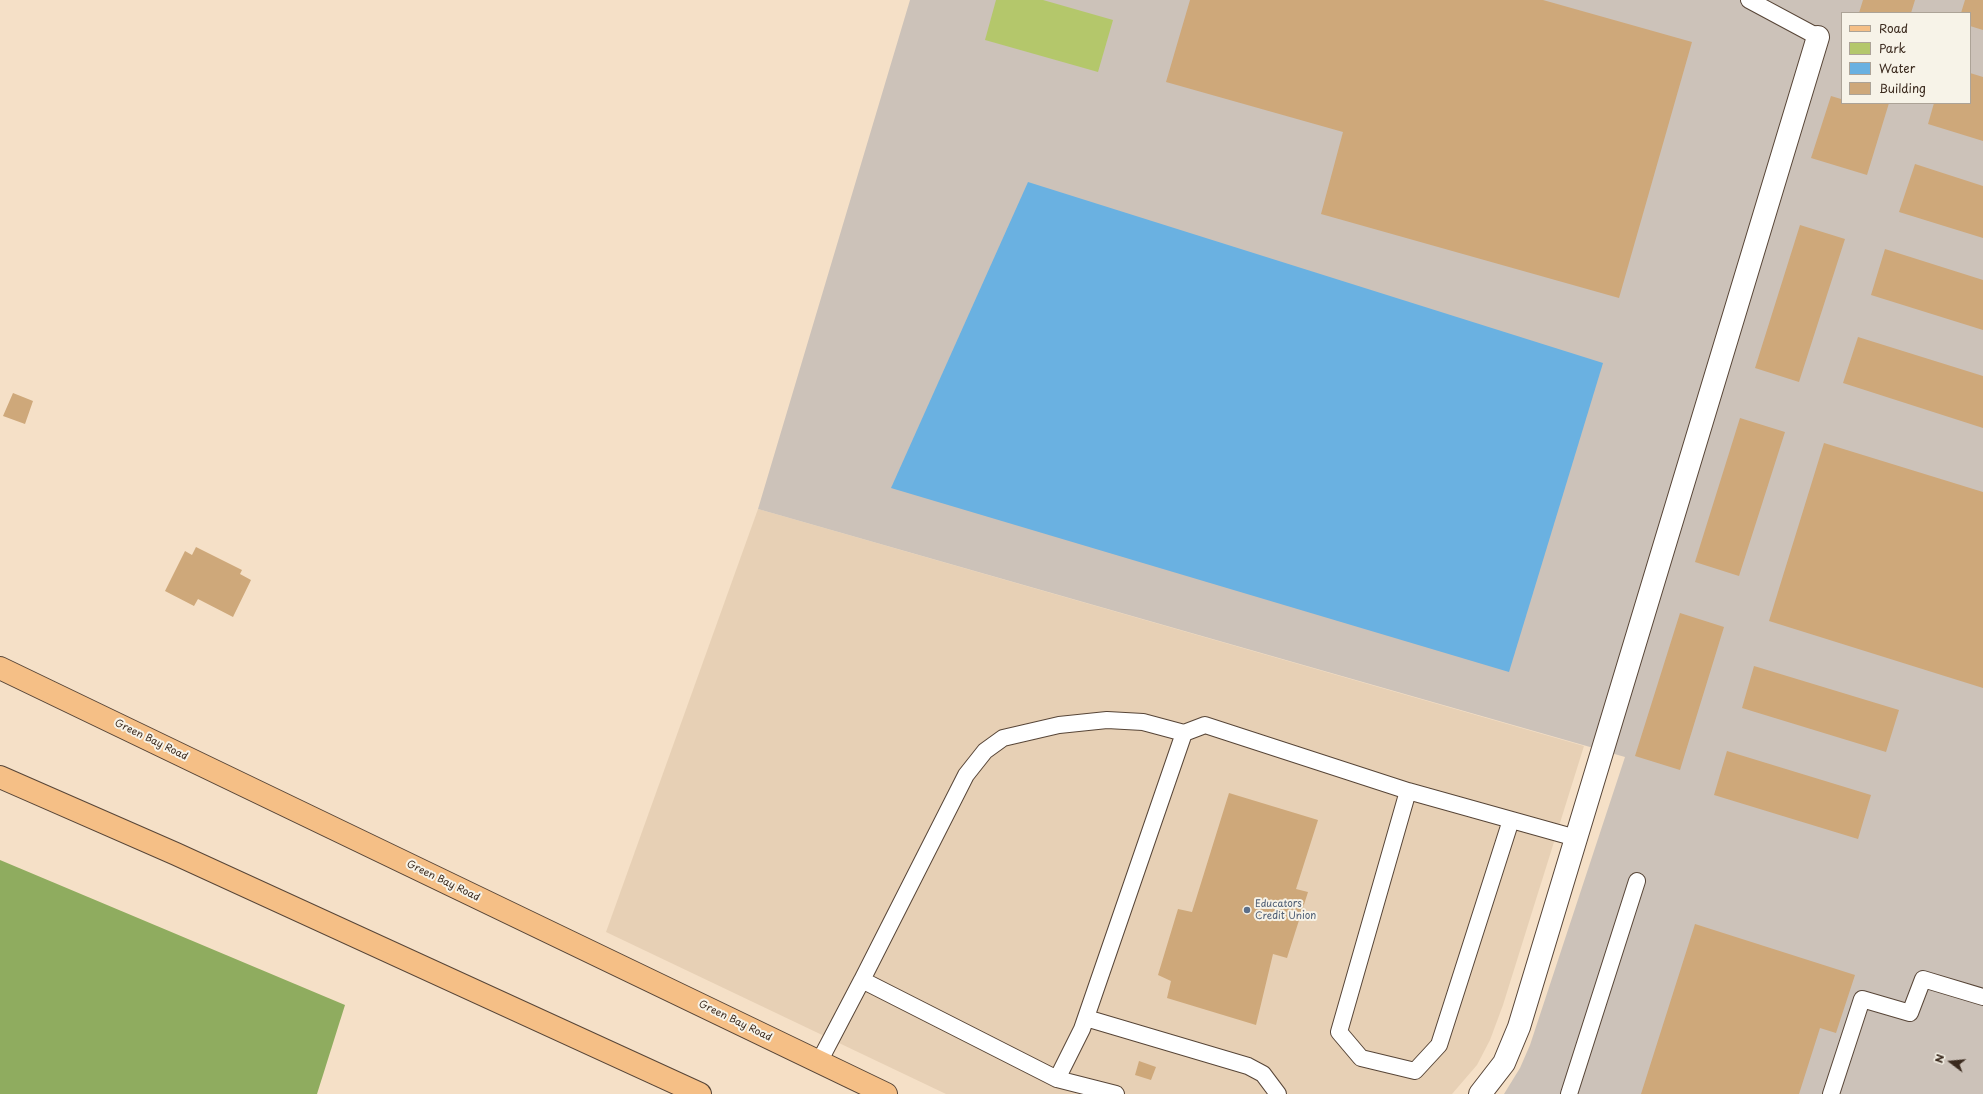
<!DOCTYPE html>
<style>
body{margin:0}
#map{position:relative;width:1983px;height:1094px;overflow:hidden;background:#f5e0c7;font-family:"Playpen Sans",sans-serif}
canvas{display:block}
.legend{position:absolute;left:1841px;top:12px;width:130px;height:92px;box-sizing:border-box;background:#f7f3e8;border:1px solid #aca397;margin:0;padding:5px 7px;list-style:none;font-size:12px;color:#3b2a1e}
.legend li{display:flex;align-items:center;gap:8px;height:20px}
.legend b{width:20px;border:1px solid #aca397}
.north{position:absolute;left:1931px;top:1042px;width:40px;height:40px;-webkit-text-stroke:3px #f7f3e8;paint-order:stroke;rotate:286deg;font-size:11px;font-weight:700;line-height:16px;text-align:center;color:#3b2a1e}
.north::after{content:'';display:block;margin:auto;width:14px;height:18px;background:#3b2a1e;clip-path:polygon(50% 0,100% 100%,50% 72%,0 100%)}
</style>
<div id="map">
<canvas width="1983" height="1094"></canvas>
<ul class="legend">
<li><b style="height:5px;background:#f5bf86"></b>Road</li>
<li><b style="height:11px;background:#b4c76b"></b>Park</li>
<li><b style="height:11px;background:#6ab1e1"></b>Water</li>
<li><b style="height:11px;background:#cea87a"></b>Building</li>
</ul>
<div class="north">N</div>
</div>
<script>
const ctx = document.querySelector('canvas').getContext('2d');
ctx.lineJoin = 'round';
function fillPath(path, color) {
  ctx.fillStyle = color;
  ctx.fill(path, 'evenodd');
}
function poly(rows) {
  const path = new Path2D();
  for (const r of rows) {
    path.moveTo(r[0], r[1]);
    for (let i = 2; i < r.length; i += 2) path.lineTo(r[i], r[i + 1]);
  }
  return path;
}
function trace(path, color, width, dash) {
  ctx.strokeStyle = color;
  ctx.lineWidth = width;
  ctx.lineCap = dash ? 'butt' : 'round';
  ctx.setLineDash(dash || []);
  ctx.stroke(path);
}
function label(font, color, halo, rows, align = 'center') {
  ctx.font = font + ' "Playpen Sans",sans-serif';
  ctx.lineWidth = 4;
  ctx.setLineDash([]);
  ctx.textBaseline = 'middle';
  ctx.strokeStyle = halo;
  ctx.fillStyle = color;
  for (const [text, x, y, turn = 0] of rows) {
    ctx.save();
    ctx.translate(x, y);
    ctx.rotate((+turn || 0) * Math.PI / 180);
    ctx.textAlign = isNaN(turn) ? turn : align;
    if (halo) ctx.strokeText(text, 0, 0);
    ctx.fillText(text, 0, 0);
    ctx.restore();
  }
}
fillPath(poly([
 [758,509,1584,746,1503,1005,1490,1040,1477,1065,1452,1094,946,1094,606,932]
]), '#e7d0b5');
fillPath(poly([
 [910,0,1983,0,1983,1094,1504,1094,1520,1068,1530,1045,1625,757,758,509],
 [1842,13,1970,13,1970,103,1842,103]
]), '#ccc2b9');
fillPath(poly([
 [996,0,1043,0,1113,20,1098,72,985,40]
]), '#b4c76b');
fillPath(poly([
 [0,860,345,1005,317,1094,0,1094]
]), '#8fac5f');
fillPath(poly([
 [1028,182,1603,363,1509,672,891,488]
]), '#6ab1e1');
fillPath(poly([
 [1190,0,1543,0,1692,42,1619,298,1321,214,1343,132,1166,82],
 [1863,0,1915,0,1911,13,1859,13],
 [1965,0,1983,0,1983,30,1970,26,1970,13,1961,13],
 [1970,73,1983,77,1983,141,1928,124,1934,103,1970,103],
 [1831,96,1841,99,1842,96,1842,103,1889,103,1867,175,1811,158],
 [1915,164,1983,186,1983,238,1899,212],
 [1800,225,1845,239,1799,382,1755,368],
 [1885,249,1983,280,1983,330,1871,295],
 [1858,337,1983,376,1983,428,1843,383],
 [13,393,33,401,25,424,3,416],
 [1740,418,1785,432,1739,576,1695,562],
 [1824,443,1983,492,1983,688,1769,621],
 [196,547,242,570,240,574,251,580,233,617,198,599,194,606,165,591,185,551,192,555],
 [1680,613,1724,627,1680,770,1635,756],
 [1754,666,1899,710,1886,752,1742,708],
 [1727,751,1871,795,1858,839,1714,795],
 [1229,793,1318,820,1296,889,1308,892,1287,958,1273,954,1256,1025,1167,998,1171,981,1158,975,1178,909,1192,912],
 [1695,924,1855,975,1836,1033,1820,1028,1799,1094,1641,1094],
 [1139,1061,1156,1067,1151,1080,1135,1075]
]), '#cea87a');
const service = poly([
 [1749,0,1818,37],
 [1408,791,1339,1032,1361,1058,1415,1071,1439,1045,1511,820],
 [862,980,966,775,985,751,1003,738,1059,725,1107,720,1143,722,1184,733],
 [1086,1018,1248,1066,1263,1074,1278,1094],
 [819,1062,862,980,1057,1079,1116,1094],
 [1057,1079,1082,1029,1184,733,1205,725,1408,791,1576,838],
 [1569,1094,1637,881],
 [1831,1094,1862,999,1910,1013,1923,979,1983,997]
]);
const minor = poly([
 [1480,1094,1504,1063,1519,1027,1818,37]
]);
const primary = poly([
 [0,668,886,1094],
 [0,777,176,854,700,1094]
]);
trace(service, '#574537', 18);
trace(minor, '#574537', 24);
trace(primary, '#574537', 24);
trace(service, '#fff', 16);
trace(minor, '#fff', 22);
trace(primary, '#f5bf86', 22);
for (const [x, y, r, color] of [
 [1247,910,4,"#5c6f8a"]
]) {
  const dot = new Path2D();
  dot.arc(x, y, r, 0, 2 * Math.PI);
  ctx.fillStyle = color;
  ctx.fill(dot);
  trace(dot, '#f7f3e8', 1.5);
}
label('10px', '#3b2a1e', '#f7f3e8', [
 ["Green Bay Road",151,740,26],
 ["Green Bay Road",443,881,26],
 ["Green Bay Road",735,1021,26]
]);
label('10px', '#4e5e75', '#f7f3e8', [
 ["Educators",1255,904],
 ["Credit Union",1255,916]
], 'left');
</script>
